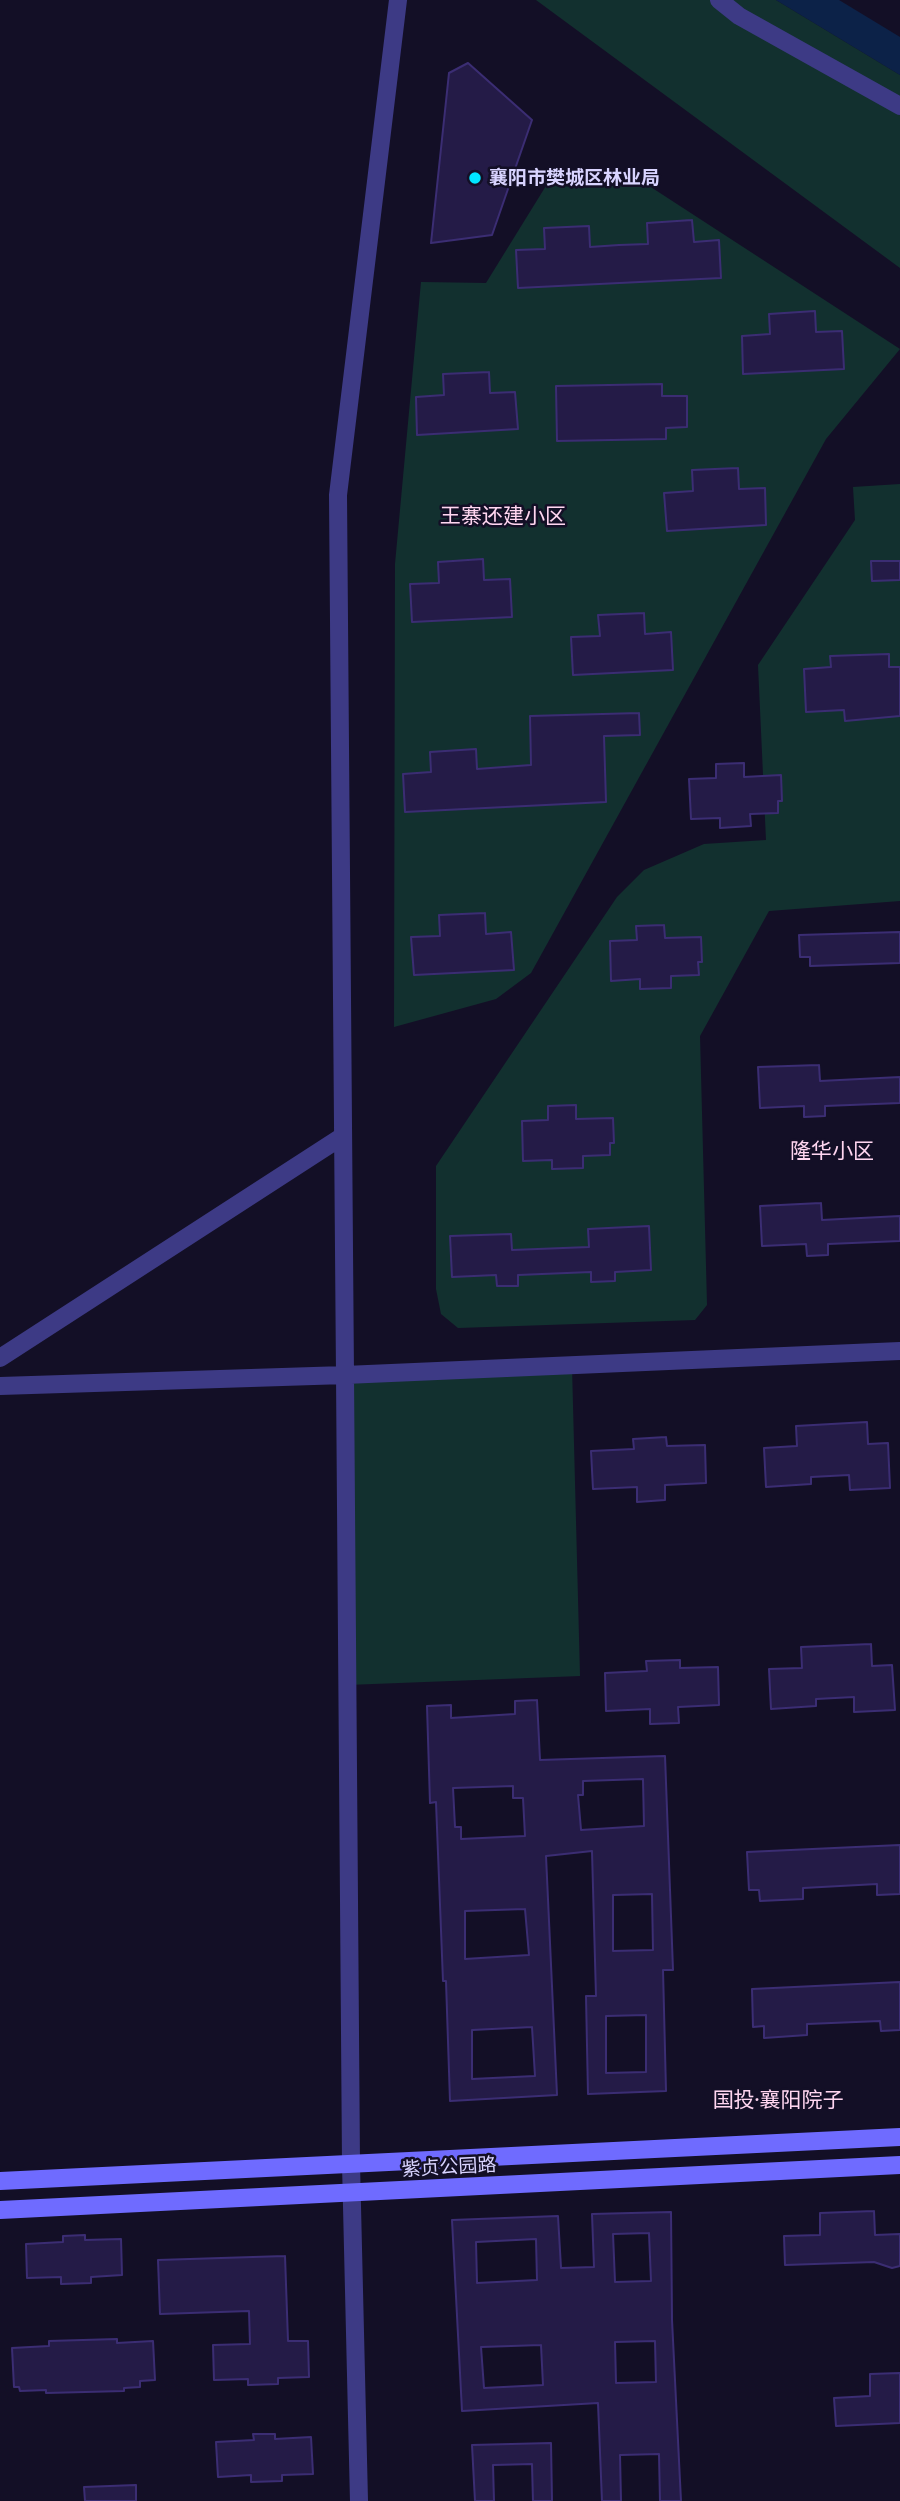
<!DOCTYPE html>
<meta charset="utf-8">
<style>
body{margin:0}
canvas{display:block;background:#130f26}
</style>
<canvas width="900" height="2501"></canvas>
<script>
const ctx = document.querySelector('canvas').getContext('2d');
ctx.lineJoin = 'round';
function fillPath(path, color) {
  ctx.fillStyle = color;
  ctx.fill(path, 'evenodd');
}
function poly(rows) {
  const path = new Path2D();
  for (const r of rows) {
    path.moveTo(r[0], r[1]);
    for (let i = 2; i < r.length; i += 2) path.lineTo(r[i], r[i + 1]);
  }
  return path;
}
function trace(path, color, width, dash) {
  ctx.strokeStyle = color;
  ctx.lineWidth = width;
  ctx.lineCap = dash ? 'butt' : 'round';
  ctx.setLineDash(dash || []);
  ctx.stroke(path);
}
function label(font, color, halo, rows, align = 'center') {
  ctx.font = font + ' Commissioner,"Noto Sans SC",sans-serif';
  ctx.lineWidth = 5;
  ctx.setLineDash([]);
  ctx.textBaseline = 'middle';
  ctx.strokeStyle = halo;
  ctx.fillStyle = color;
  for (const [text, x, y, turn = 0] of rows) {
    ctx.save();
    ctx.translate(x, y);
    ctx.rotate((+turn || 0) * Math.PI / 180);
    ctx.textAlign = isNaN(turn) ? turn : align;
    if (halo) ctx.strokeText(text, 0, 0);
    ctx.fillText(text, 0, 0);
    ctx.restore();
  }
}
fillPath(poly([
 [536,0,776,0,900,75,900,268],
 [640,180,900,349,826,439,531,973,496,999,394,1027,395,564,421,282,486,283,549,181],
 [900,484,900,901,769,911,700,1036,707,1305,695,1320,458,1328,441,1314,436,1289,436,1166,617,897,644,870,704,844,766,840,758,665,855,520,853,487],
 [572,1367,580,1676,347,1685,345,1375]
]), '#12302f');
fillPath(poly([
 [776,0,839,0,900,37,900,75]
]), '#0c2248');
const building = poly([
 [468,63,532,120,492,235,431,243,449,73,468,63],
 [692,220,694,242,719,240,721,278,518,288,516,250,545,249,544,228,589,226,590,247,619,245,648,244,647,223,692,220],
 [815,311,816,332,842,331,844,369,743,374,742,336,770,334,769,314,815,311],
 [489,372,490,393,515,392,518,429,417,435,416,397,444,395,443,374,489,372],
 [662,384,662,396,687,396,687,427,666,428,666,439,557,441,556,386,662,384],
 [738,468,739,489,765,488,766,525,667,531,664,493,693,491,692,470,738,468],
 [483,559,484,580,510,579,512,617,412,622,410,584,439,583,438,562,483,559],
 [871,561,900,561,900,580,872,581,871,561],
 [644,613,645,634,671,632,673,670,573,675,571,637,600,636,598,615,644,613],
 [889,654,889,667,900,667,900,716,845,721,844,710,806,712,804,669,831,667,830,656,889,654],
 [639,713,640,735,604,736,606,802,405,812,403,774,431,772,430,752,476,749,477,769,531,765,530,716,639,713],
 [744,763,744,777,781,775,782,801,778,801,778,813,750,814,751,826,720,828,720,818,691,819,689,779,716,778,716,764,744,763],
 [485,913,486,934,511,932,514,970,414,975,411,937,440,936,439,915,485,913],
 [664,925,665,938,701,937,702,962,698,962,699,975,671,976,671,988,640,989,640,979,611,981,610,941,637,940,636,926,664,925],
 [900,932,900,963,810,966,810,957,800,957,799,935,900,932],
 [819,1065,820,1081,900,1077,900,1103,825,1106,825,1116,804,1117,804,1106,760,1108,758,1067,819,1065],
 [576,1105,576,1119,613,1118,614,1143,610,1143,610,1155,583,1156,583,1168,552,1169,552,1160,523,1161,522,1121,548,1120,548,1106,576,1105],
 [821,1203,822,1220,900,1216,900,1241,828,1244,828,1255,807,1256,806,1244,762,1246,760,1206,821,1203],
 [649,1226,651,1270,615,1272,615,1281,591,1282,591,1272,518,1275,518,1286,497,1286,496,1275,452,1277,450,1236,511,1234,512,1250,589,1247,588,1229,649,1226],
 [867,1422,868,1444,888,1443,890,1488,850,1490,849,1475,811,1477,811,1484,766,1487,764,1448,797,1446,796,1426,867,1422],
 [666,1437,667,1446,705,1445,706,1483,665,1485,665,1500,637,1502,637,1487,593,1489,591,1451,634,1449,633,1439,666,1437],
 [871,1644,872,1666,892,1665,895,1710,854,1712,854,1697,816,1699,816,1706,771,1709,769,1669,802,1668,801,1647,871,1644],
 [680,1660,680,1668,718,1667,719,1705,678,1707,679,1723,650,1724,650,1709,606,1711,605,1673,647,1671,646,1661,680,1660],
 [537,1700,540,1760,665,1756,673,1970,663,1970,666,2091,588,2094,586,1996,596,1996,592,1851,546,1856,557,2095,450,2101,446,1981,443,1981,436,1802,430,1803,427,1706,451,1705,451,1718,515,1714,515,1701,537,1700],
 [643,1779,644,1826,581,1830,578,1795,583,1795,583,1781,643,1779],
 [513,1786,513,1798,523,1798,525,1836,461,1839,461,1827,455,1827,453,1788,513,1786],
 [652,1894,653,1950,613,1951,613,1895,652,1894],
 [525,1909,529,1955,465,1959,465,1911,525,1909],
 [646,2015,646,2072,606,2073,606,2016,646,2015],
 [532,2027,535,2076,472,2079,472,2030,532,2027],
 [900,1845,900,1894,877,1895,877,1884,803,1888,803,1899,760,1901,759,1890,749,1890,747,1852,900,1845],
 [900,1982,900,2030,881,2031,880,2021,807,2024,807,2035,764,2038,764,2026,753,2027,752,1989,900,1982],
 [874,2211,875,2235,900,2234,900,2266,892,2268,874,2262,785,2265,784,2236,820,2235,820,2213,874,2211],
 [671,2212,672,2320,681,2501,660,2501,659,2454,620,2455,621,2501,602,2501,598,2403,462,2411,452,2220,558,2216,561,2268,594,2267,592,2214,671,2212],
 [649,2233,651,2281,615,2282,613,2234,649,2233],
 [536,2239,537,2280,477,2283,476,2242,536,2239],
 [655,2341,656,2382,616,2383,615,2342,655,2341],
 [541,2345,543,2385,484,2388,481,2347,541,2345],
 [85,2235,85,2240,121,2239,122,2275,91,2277,91,2283,61,2284,61,2277,27,2278,26,2244,63,2242,63,2236,85,2235],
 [285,2256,288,2341,308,2341,309,2377,278,2378,278,2384,248,2385,248,2379,214,2380,213,2345,250,2344,249,2311,160,2314,158,2260,285,2256],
 [117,2339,117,2343,153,2341,155,2380,140,2381,140,2387,124,2388,124,2391,46,2393,46,2390,20,2391,19,2387,14,2387,12,2348,49,2346,49,2341,117,2339],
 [900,2373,900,2423,836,2426,834,2398,870,2396,870,2374,900,2373],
 [253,2434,275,2434,275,2439,311,2437,313,2474,282,2475,282,2481,251,2482,251,2475,218,2477,216,2442,254,2440,253,2434],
 [551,2443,552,2501,533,2501,532,2464,493,2465,494,2501,475,2501,472,2445,551,2443],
 [136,2485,136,2501,85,2501,84,2487,136,2485]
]);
fillPath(building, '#241b47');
trace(building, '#3b2d73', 2);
trace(poly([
 [398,0,338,495,345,1375,900,1351],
 [719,0,739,16,900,106],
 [0,1358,343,1136],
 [0,1386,345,1375,351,2164,359,2501]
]), '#3d3a85', 18);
trace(poly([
 [0,2181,900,2137],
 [0,2210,900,2165]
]), '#6f6bff', 18);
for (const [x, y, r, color] of [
 [475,178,7,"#00e5ff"]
]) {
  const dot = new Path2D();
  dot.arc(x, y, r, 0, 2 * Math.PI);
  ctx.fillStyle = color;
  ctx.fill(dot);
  trace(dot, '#130f26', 2.5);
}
label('bold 19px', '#d9d4ff', '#130f26', [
 ["襄阳市樊城区林业局",489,178]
], 'left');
label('19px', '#d9d4ff', '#130f26', [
 ["紫贞公园路",449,2167,-3]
]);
label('21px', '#ffd6f0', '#130f26', [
 ["王寨还建小区",503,516],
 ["隆华小区",832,1151],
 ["国投·襄阳院子",778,2100]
]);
</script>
